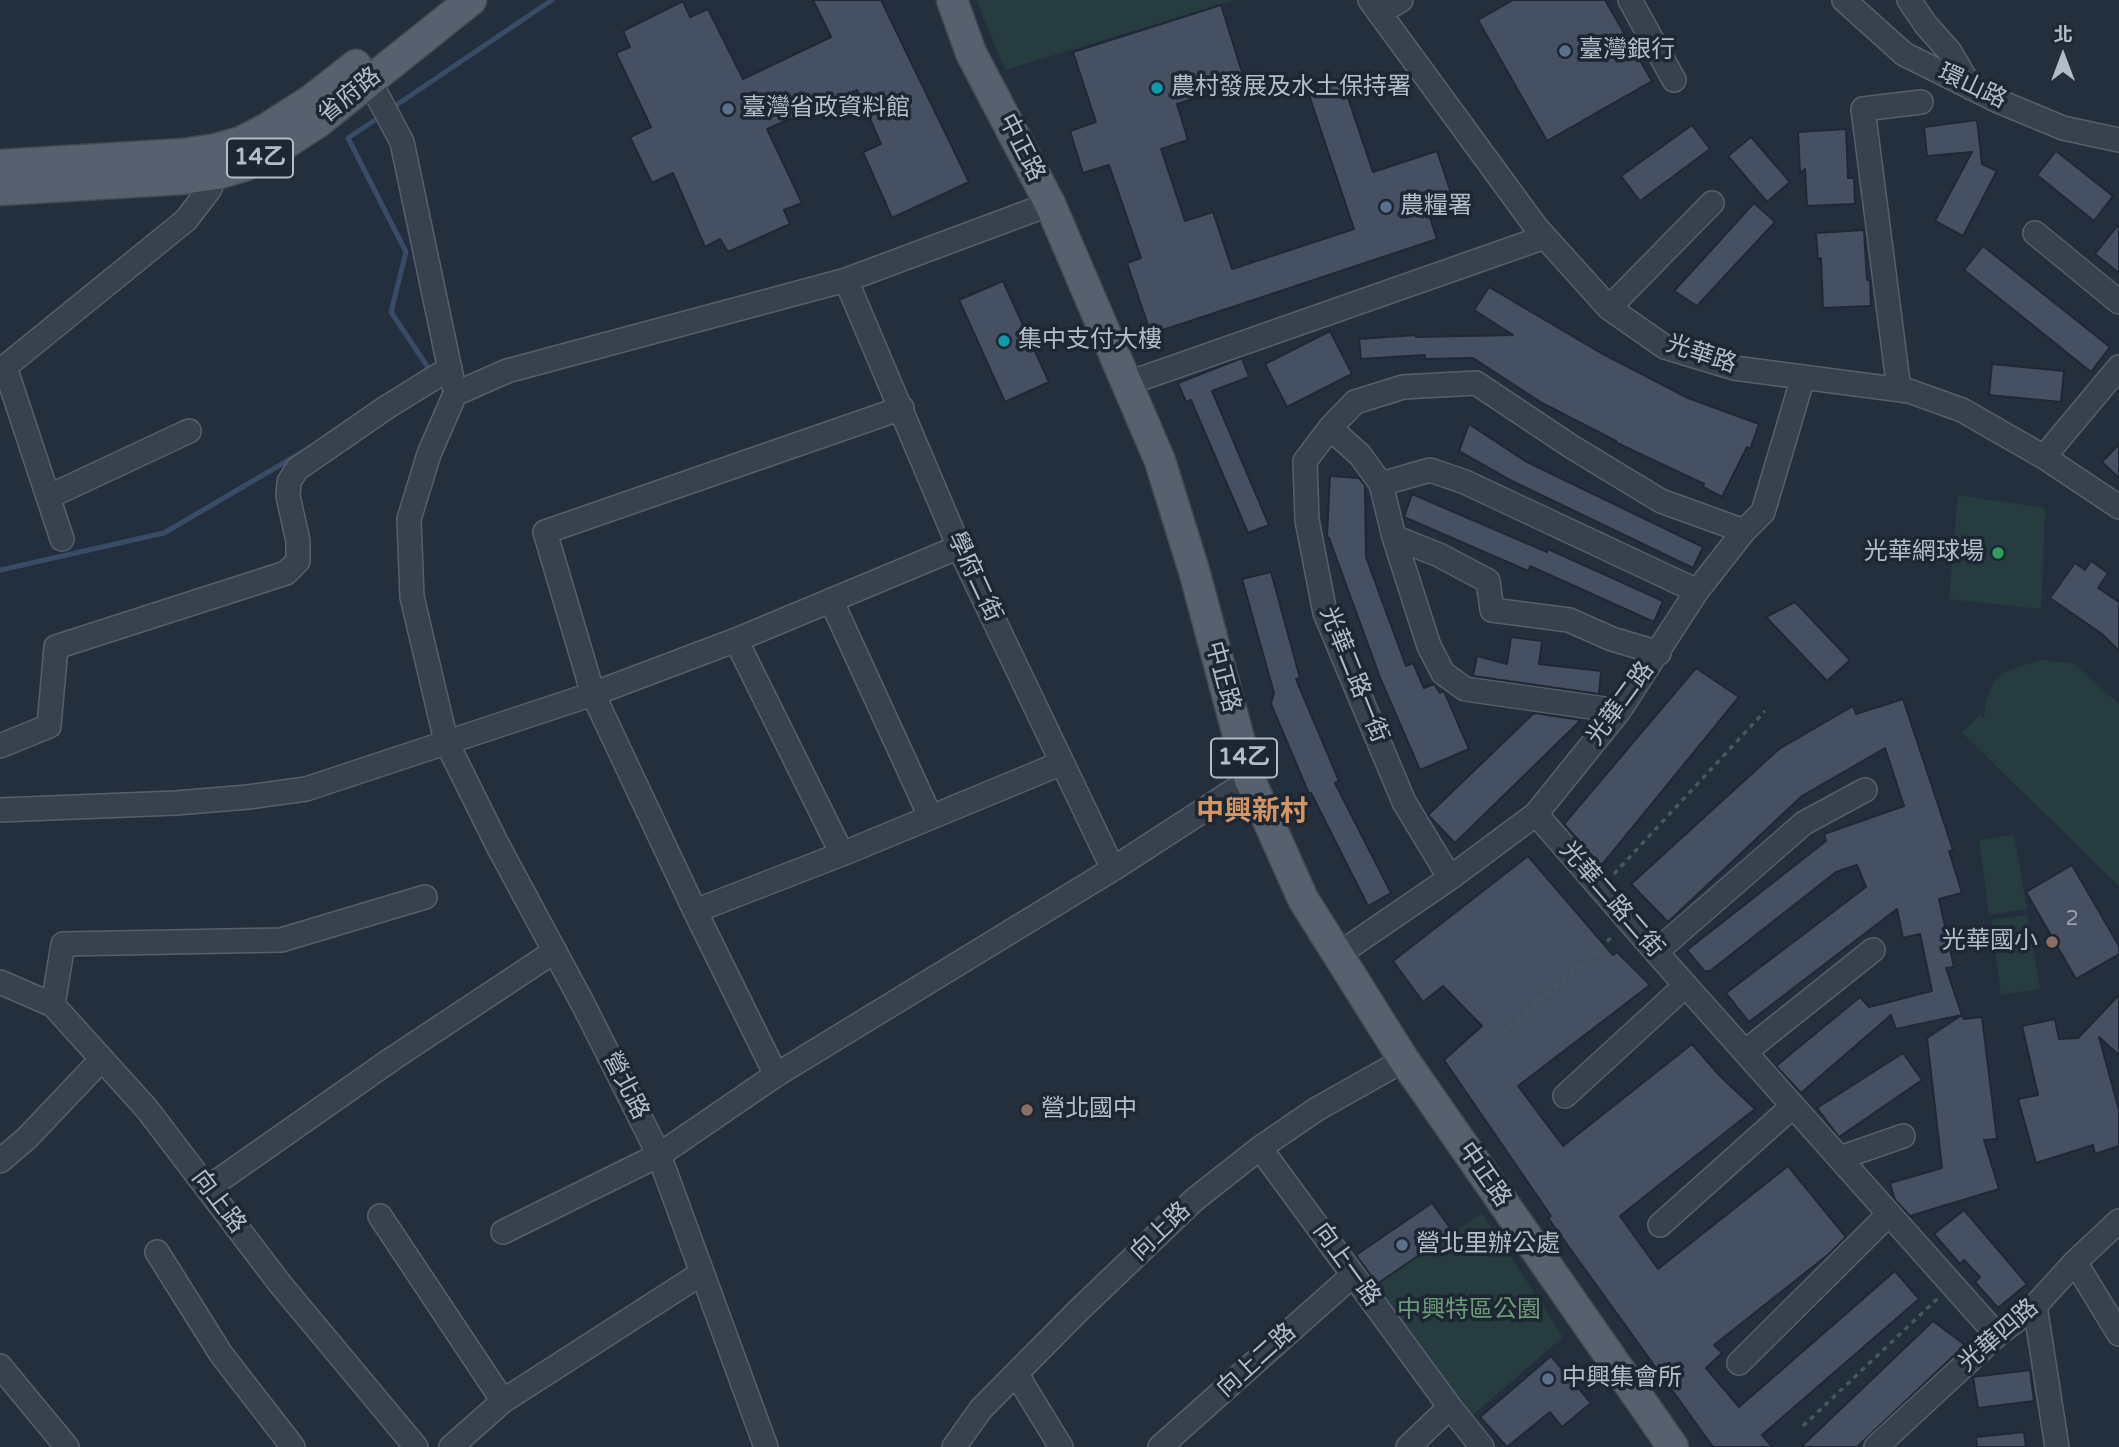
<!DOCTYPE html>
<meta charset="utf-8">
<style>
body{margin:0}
#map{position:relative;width:2119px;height:1447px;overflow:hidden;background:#242f3e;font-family:"Varela Round","Noto Sans TC",sans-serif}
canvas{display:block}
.north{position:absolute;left:2028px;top:21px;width:70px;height:70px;-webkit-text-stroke:5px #1d2633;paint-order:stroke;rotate:0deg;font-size:19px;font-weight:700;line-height:28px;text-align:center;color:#b4bcc9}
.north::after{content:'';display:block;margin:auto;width:24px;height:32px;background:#b4bcc9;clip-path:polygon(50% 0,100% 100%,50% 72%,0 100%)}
</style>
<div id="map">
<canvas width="2119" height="1447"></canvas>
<div class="north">北</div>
</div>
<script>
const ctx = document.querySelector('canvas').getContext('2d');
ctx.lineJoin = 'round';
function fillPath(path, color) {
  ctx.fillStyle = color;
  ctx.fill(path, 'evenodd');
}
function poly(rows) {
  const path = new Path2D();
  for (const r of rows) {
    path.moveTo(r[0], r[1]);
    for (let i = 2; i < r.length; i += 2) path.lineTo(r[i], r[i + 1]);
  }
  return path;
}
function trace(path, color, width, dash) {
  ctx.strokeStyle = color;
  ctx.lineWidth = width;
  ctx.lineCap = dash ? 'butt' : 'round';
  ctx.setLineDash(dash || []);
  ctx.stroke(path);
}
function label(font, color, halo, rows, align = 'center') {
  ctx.font = font + ' "Varela Round","Noto Sans TC",sans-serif';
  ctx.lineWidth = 7;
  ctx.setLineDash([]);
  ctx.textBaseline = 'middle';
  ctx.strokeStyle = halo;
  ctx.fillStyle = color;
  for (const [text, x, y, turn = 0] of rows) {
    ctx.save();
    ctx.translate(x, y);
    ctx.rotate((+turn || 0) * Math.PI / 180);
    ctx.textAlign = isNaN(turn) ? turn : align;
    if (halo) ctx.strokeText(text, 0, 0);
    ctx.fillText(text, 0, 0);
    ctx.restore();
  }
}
fillPath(poly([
 [976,0,1236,0,1005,70],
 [1958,495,2045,508,2041,609,1949,599],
 [2039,660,2073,663,2119,704,2119,886,1962,733,1980,715,1984,718,1986,701,1993,682,2007,671],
 [2014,835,2027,909,1989,915,1979,840],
 [2027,915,2040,989,2001,995,1992,920],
 [1482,1213,1563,1337,1468,1419,1372,1288]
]), '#263c3f');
trace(poly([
 [392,108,552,0],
 [381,116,348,138,406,252,391,312,431,372],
 [0,570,164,533,304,451]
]), '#394c67', 5);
const building = poly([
 [813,0,881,0,969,182,892,218,863,152,881,144,857,90,767,129,802,203,784,210,790,224,728,252,720,239,705,247,673,173,652,183,630,137,651,127,616,53,630,47,623,31,683,1,690,17,708,9,743,79,831,37,813,0],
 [1513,0,1605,0,1652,81,1547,141,1478,20,1513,0],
 [1221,5,1245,82,1177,104,1188,140,1161,149,1185,221,1213,212,1232,269,1354,229,1308,92,1342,80,1373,172,1437,151,1451,193,1425,202,1437,239,1151,334,1127,263,1141,258,1109,165,1083,173,1070,131,1096,122,1073,52,1221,5],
 [1977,120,1982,164,1997,171,1963,236,1935,221,1972,152,1927,156,1924,127,1977,120],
 [1692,125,1710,149,1640,201,1621,176,1692,125],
 [1846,129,1848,178,1854,178,1855,204,1807,206,1805,169,1800,173,1798,132,1846,129],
 [1751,137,1790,182,1767,202,1728,156,1751,137],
 [2056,151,2113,196,2094,221,2037,175,2056,151],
 [1754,203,1775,222,1697,306,1674,291,1754,203],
 [2119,224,2119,273,2095,254,2119,224],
 [1864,230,1867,280,1870,280,1871,306,1823,308,1821,258,1818,259,1816,233,1864,230],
 [1983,246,2110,347,2091,372,1964,270,1983,246],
 [1003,281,1049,382,1005,402,959,300,1003,281],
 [1489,287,1601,353,1688,398,1759,424,1750,449,1747,447,1722,497,1703,487,1704,484,1615,442,1616,441,1542,403,1473,358,1425,359,1425,355,1361,359,1359,339,1416,335,1416,337,1513,335,1474,310,1489,287],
 [1330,331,1352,374,1287,407,1265,364,1330,331],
 [1242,358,1249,377,1212,391,1269,525,1248,533,1191,400,1186,402,1178,383,1242,358],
 [1992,364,2064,371,2061,402,1989,395,1992,364],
 [1469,424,1525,461,1703,547,1693,568,1514,482,1459,451,1469,424],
 [2119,444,2119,478,2102,462,2119,444],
 [1330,476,1359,478,1365,485,1366,557,1406,666,1413,663,1424,688,1434,684,1440,693,1444,691,1469,749,1420,770,1381,680,1329,538,1327,537,1330,476],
 [1412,494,1547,552,1548,549,1663,601,1654,622,1530,566,1528,571,1404,517,1412,494],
 [2091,561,2108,573,2098,588,2119,602,2119,651,2102,634,2050,598,2075,563,2085,570,2091,561],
 [1271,572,1300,678,1296,679,1339,781,1335,783,1391,893,1368,906,1311,793,1309,794,1271,704,1274,693,1242,579,1271,572],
 [1795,602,1850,660,1827,681,1766,617,1795,602],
 [1511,637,1542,641,1539,664,1601,671,1599,694,1473,676,1477,656,1507,664,1511,637],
 [1696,668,1739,697,1601,866,1564,824,1696,668],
 [1903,699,1953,850,1949,851,1962,893,1939,899,1954,967,1946,968,1962,1015,1896,1029,1891,1015,1801,1093,1776,1066,1860,997,1869,1007,1932,991,1920,934,1903,938,1897,909,1749,1022,1726,993,1866,887,1857,865,1836,872,1710,971,1704,971,1687,950,1826,841,1824,834,1904,806,1885,748,1802,796,1668,922,1631,884,1779,749,1853,706,1856,714,1903,699],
 [1534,713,1581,720,1455,843,1428,815,1534,713],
 [1528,856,1613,955,1617,952,1650,985,1518,1086,1563,1146,1692,1044,1720,1076,1755,1109,1620,1216,1658,1269,1788,1166,1846,1237,1829,1254,1714,1345,1722,1353,1706,1368,1739,1407,1895,1271,1919,1299,1762,1435,1772,1447,1713,1447,1548,1218,1551,1216,1444,1060,1482,1026,1443,986,1423,1002,1393,961,1528,856],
 [2072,865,2119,946,2119,954,2076,979,2026,892,2072,865],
 [2119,995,2119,1055,2099,1037,2119,1110,2119,1146,2095,1154,2093,1145,2036,1163,2018,1099,2038,1095,2022,1026,2055,1019,2059,1039,2078,1038,2119,995],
 [1962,1015,1964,1019,1982,1017,1997,1139,1984,1140,1999,1189,1910,1216,1895,1200,1890,1183,1942,1168,1927,1038,1962,1015],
 [1903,1053,1922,1080,1839,1137,1817,1108,1903,1053],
 [1432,1203,1453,1232,1377,1284,1356,1255,1432,1203],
 [1964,1210,2027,1284,1998,1308,1975,1282,1980,1277,1964,1260,1960,1264,1934,1234,1964,1210],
 [1933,1321,1965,1345,1857,1447,1801,1447,1933,1321],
 [1551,1356,1591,1403,1562,1427,1550,1412,1507,1447,1480,1417,1551,1356],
 [2030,1370,2034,1401,1978,1408,1973,1377,2030,1370],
 [2024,1432,2026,1447,1977,1447,1976,1437,2024,1432]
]);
fillPath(building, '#455162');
trace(building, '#1f2835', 2);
const minor = poly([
 [1370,0,1536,227,1609,308,1665,347,1734,368,1909,391,1962,410,2044,457,2119,507],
 [1630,0,1674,80],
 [1844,0,1904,54,1998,101,2063,128,2119,140],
 [1909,0,1926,25,1950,52,1971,88],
 [1379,13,1401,0],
 [369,80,402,142,453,384],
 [2035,233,2119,302],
 [846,280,959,547,1113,869],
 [1609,308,1712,203],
 [5,367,62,539],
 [0,371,186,220,209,190,217,174,217,162],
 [1126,384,1545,237],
 [1899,390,1863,109,1921,102],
 [1330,428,1360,455,1381,484,1394,537,1429,646,1443,673,1465,689,1619,711],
 [2044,457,2119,367],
 [1381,484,1430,470,1465,482,1697,591],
 [48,497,189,431],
 [1394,537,1439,555,1488,581,1492,610,1569,620,1612,639,1659,653],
 [831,600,930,816],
 [736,640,842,854],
 [0,746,49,726,56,647,286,573,298,561,298,541,288,496,289,482,297,469,387,407,450,368],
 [0,810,176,803,248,797,306,789,593,694,736,640,959,547],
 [1536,814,1656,952,1997,1335],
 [1450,878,1404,802,1325,613,1307,520,1305,461,1330,428,1355,402,1403,387,1476,383,1572,447,1661,501,1744,531],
 [695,911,842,854,1062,763],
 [1656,952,1804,823,1865,790],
 [1339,954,1450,878,1536,814,1619,711,1697,591,1744,531,1763,512,1803,377],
 [0,982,53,1005,147,1109,281,1285,416,1447],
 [53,1005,63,944,281,940,425,897],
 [1745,1052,1873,950],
 [776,1075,695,911,593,694,545,532,902,408],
 [1565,1096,1685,986],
 [1260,1148,1450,1407,1482,1447],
 [1840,1158,1903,1136],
 [0,1161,27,1138,102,1059],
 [208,1188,392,1059,555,951],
 [380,1216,503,1401],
 [1660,1225,1793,1106],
 [503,1232,659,1155,776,1075,1113,869,1250,780],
 [157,1252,221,1354,293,1447],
 [2075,1262,2119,1334],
 [2035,1306,2057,1447],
 [1739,1363,1889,1214],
 [0,1366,67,1447],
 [1017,1375,1061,1447],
 [451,1447,503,1401,702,1273],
 [766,1447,659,1155,583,1004,497,844,446,741,412,597,409,519,429,454,455,394,507,371,846,280,1050,204],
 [954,1447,981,1409,1079,1310,1194,1200,1260,1148,1317,1109,1404,1060],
 [1160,1447,1353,1275],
 [1408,1447,1450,1407],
 [1876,1447,1997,1335,2035,1306,2075,1262,2119,1221]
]);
const major = poly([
 [952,0,971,53,1050,204,1160,461,1195,574,1250,780,1303,899,1404,1060,1673,1447],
 [0,165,183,154,216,149,241,142,266,129,310,101,356,65],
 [0,190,182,179,217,174,244,166,271,153,317,123,471,0]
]);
trace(minor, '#565f6c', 26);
trace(major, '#414a57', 33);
trace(poly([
 [1614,874,1765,711],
 [1502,1034,1614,935],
 [1803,1426,1938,1298]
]), '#44595c', 3.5, [5, 5]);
trace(minor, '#38414e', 23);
trace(major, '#56606e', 30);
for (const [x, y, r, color] of [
 [1565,51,7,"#5c6f8a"],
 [1157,88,7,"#0f9aa8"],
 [728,109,7,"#5c6f8a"],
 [1386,207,7,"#5c6f8a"],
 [1004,341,7,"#0f9aa8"],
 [1998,553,7,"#2e9e5b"],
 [2052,942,7,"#8d6e63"],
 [1027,1110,7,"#8d6e63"],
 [1402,1245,7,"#5c6f8a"],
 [1548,1379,7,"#5c6f8a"]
]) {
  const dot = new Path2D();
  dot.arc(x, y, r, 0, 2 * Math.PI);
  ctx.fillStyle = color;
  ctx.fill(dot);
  trace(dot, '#1d2633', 2.5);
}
label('21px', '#98a1af', null, [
 ["2",2072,919]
]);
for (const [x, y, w] of [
 [260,158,66],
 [1244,758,66]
]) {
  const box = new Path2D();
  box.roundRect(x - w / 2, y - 19.5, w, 39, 5);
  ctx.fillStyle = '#1d2633';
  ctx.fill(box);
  trace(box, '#b4bcc9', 2);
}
label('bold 23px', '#b4bcc9', null, [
 ["14乙",260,158],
 ["14乙",1244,758]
]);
label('24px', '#b4bcc9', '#1d2633', [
 ["臺灣銀行",1579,51],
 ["農村發展及水土保持署",1171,88],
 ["臺灣省政資料館",742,109],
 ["農糧署",1400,207],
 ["集中支付大樓",1018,341],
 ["光華網球場",1984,553,"right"],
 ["光華國小",2038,942,"right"],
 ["營北國中",1041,1110],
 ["營北里辦公處",1416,1245],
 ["中興集會所",1562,1379]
], 'left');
label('24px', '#b4bcc9', '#1d2633', [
 ["環山路",1972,87,25],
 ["省府路",350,96,-39],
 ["中正路",1021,148,63],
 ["光華路",1701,355,18],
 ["學府二街",974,577,65],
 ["光華二路一街",1353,675,68],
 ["中正路",1222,677,75],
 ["光華二路",1621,704,-54],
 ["光華二路二街",1611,900,49],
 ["營北路",625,1086,63],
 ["中正路",1484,1175,55],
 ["向上路",218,1202,53],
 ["向上路",1161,1232,-44],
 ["向上一路",1346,1265,54],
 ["光華四路",1999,1336,-41],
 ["向上二路",1257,1361,-42]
]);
label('24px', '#6b9a76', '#1d2633', [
 ["中興特區公園",1469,1311]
]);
label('bold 28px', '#d59563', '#1d2633', [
 ["中興新村",1252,813]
]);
</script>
